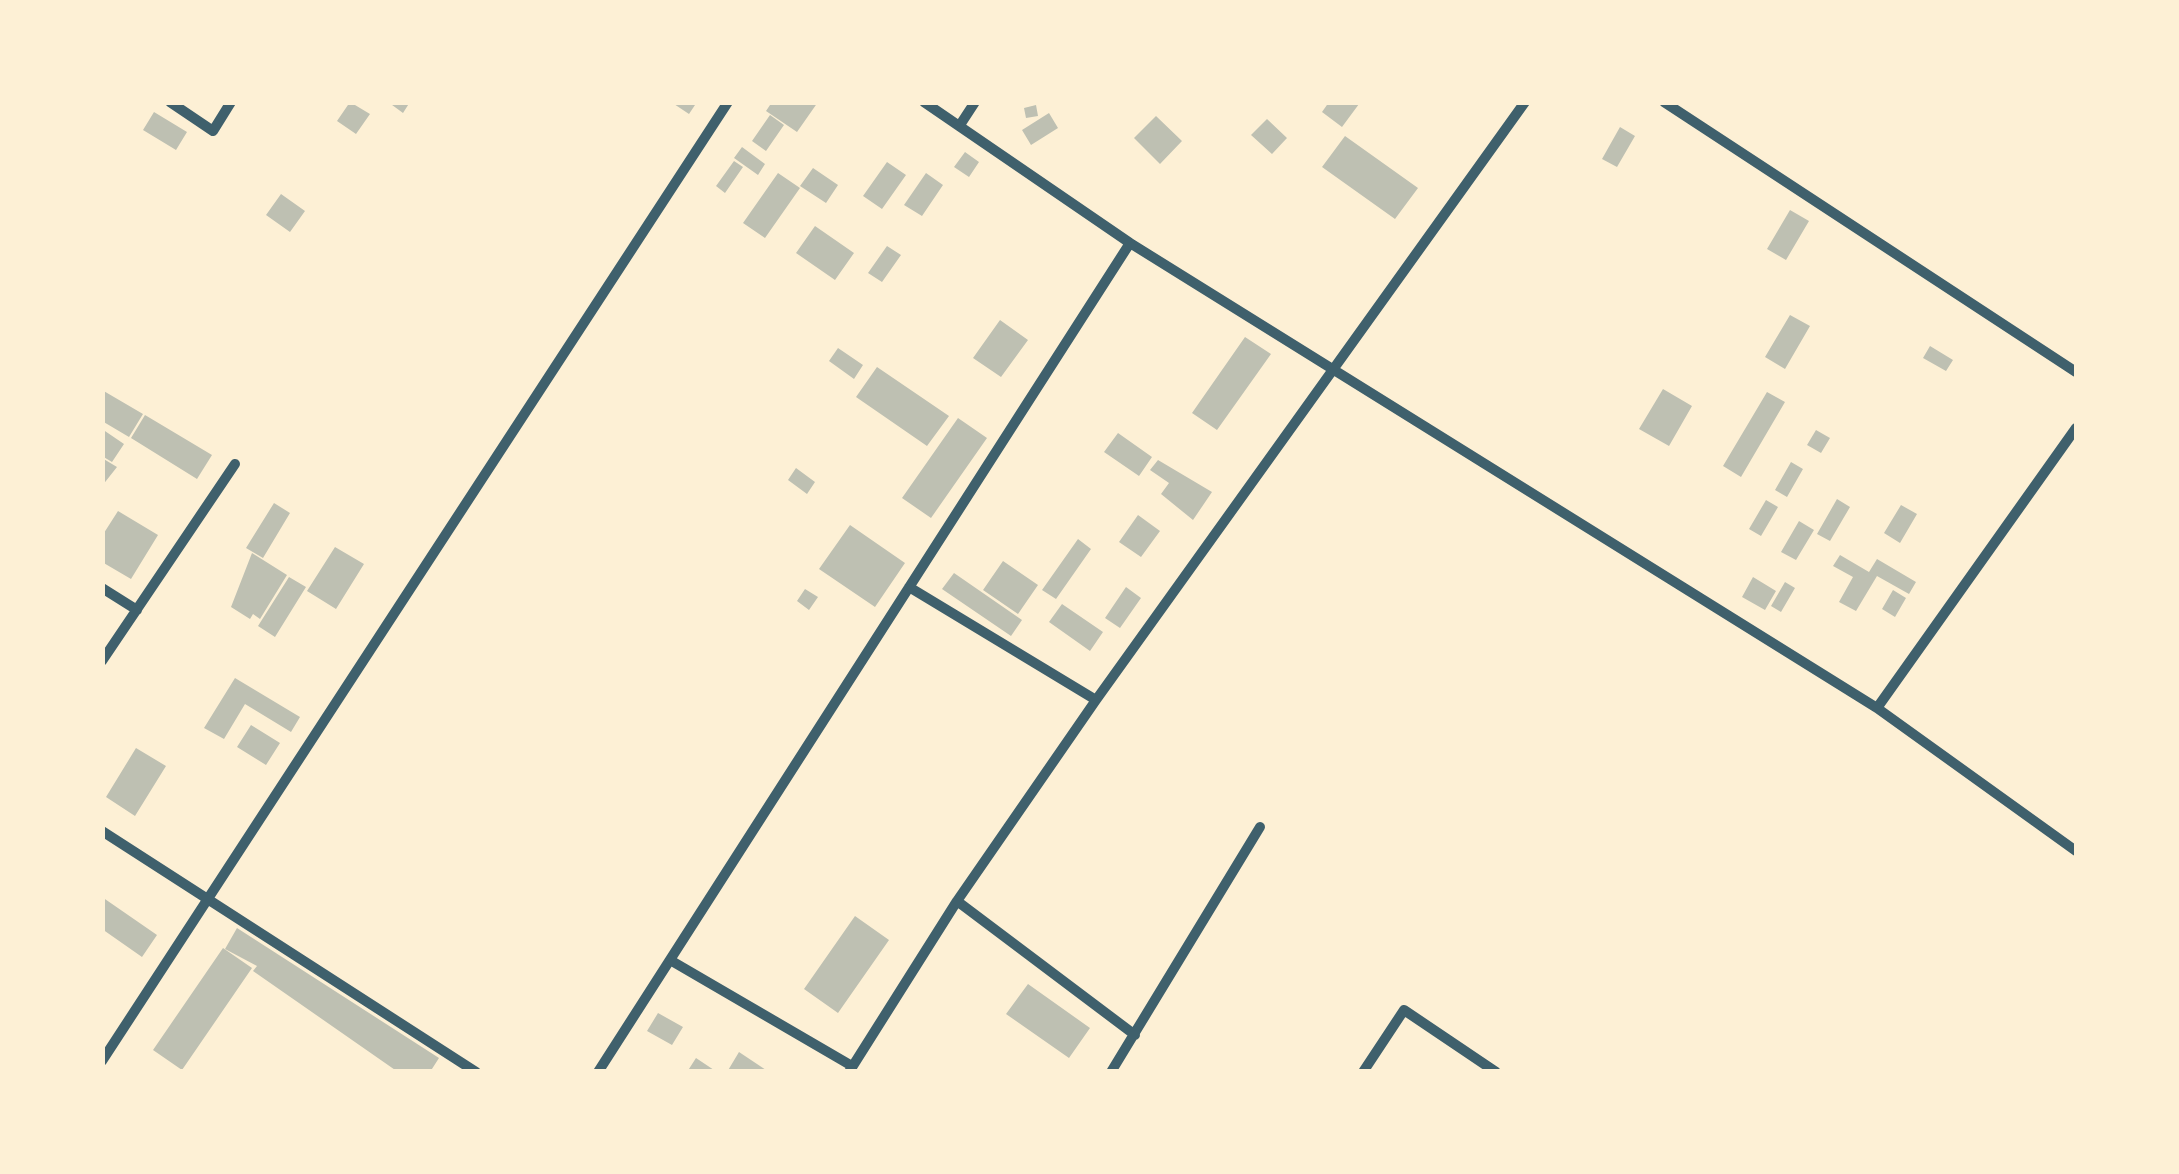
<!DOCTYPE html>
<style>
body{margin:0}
#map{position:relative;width:2179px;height:1174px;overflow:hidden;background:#fdf0d5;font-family:Poppins,sans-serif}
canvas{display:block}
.frame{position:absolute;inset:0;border:105px solid #fdf0d5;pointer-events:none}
</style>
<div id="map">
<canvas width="2179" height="1174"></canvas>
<div class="frame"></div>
</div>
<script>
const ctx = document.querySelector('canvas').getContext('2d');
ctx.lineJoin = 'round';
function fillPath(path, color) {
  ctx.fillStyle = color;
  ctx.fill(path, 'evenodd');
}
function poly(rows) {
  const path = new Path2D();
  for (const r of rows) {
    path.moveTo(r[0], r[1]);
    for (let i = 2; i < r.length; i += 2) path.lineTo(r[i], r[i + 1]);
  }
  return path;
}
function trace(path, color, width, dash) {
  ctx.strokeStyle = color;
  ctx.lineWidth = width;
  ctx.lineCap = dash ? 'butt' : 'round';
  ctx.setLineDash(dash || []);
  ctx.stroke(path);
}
fillPath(poly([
 [350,102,370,114,356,134,337,121],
 [388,102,410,102,403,113],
 [671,102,697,102,689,114],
 [772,102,818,102,797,132,766,111],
 [1329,102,1356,102,1359,104,1342,127,1322,112],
 [1036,105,1038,116,1026,118,1024,108],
 [154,112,187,132,176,150,143,130],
 [1049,113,1058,128,1031,145,1022,130],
 [770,115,784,125,766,151,752,141],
 [1156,116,1182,141,1160,164,1134,138],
 [1267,119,1287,138,1272,154,1251,135],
 [1620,127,1635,136,1617,167,1602,159],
 [1345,136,1418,188,1395,219,1322,167],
 [742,147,765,164,758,175,734,158],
 [965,152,979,162,969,177,954,167],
 [734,161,743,167,725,193,716,186],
 [887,162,906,175,882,209,863,196],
 [813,168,838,185,826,203,800,186],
 [778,173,800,188,765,238,743,223],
 [926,173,943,185,922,216,904,205],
 [281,194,305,211,290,232,266,215],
 [1790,210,1809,221,1786,260,1767,249],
 [815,226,854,253,835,280,796,253],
 [887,246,901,255,882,282,868,273],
 [1790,315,1810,326,1785,369,1765,357],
 [1000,320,1028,340,1001,377,973,358],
 [1245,337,1271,354,1217,430,1192,413],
 [1930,346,1953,360,1946,371,1923,358],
 [838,348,863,365,854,379,829,361],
 [877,367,949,416,927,446,856,397],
 [1663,389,1692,406,1669,446,1639,429],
 [102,390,143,414,129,437,102,421],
 [1767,392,1785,402,1741,477,1723,466],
 [145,415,212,455,197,479,131,438],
 [958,418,987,438,931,518,902,498],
 [102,429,124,444,112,462,102,456],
 [1816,430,1830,438,1821,453,1807,445],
 [1118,433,1152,457,1139,476,1104,452],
 [102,458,117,467,102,486],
 [1158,460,1212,492,1193,520,1161,494,1169,483,1150,470],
 [1791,462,1803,469,1787,497,1775,490],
 [796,468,815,482,807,494,788,480],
 [1837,499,1850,507,1830,541,1817,534],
 [1766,500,1778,507,1761,536,1749,529],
 [274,503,290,513,263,558,246,548],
 [1901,505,1917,514,1900,543,1884,533],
 [118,511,158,535,131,579,102,562,102,536],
 [1138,515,1160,531,1141,557,1119,542],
 [1799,521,1814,530,1796,560,1781,552],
 [850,525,905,563,875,607,819,569],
 [1078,539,1091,549,1056,599,1042,590],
 [335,547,364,564,336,609,307,591],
 [252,553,287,575,260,619,253,614,250,619,231,607],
 [1840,555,1869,572,1877,559,1916,582,1909,594,1877,576,1856,611,1839,602,1853,577,1833,566],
 [1003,561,1038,585,1018,614,983,590],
 [954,573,1022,620,1011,636,942,589],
 [289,577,306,587,275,637,258,626],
 [1753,577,1776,591,1765,610,1742,597],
 [1785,582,1795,588,1781,612,1771,606],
 [1126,587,1141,598,1120,628,1105,618],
 [805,589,818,597,809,610,797,601],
 [1893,590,1906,598,1895,617,1882,609],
 [1062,604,1103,632,1090,651,1049,622],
 [235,678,300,717,291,732,245,704,224,739,204,728],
 [251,725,280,743,266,765,237,747],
 [136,748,166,766,135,816,106,797],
 [102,897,157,935,142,957,102,929],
 [855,916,889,940,838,1013,804,989],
 [237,928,439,1058,430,1072,398,1072,253,971,257,966,225,949],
 [223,948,252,968,182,1070,153,1050],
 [1028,984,1090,1028,1069,1058,1006,1014],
 [658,1013,683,1027,672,1045,647,1031],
 [739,1052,769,1072,727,1072],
 [696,1058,717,1072,687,1072]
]), '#bec0b2');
trace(poly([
 [170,102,213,131,231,102],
 [924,102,1130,243,1877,708,2076,851],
 [1664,102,2076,372],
 [960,125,975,102],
 [909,587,1096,700],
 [102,588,137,610],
 [102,661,235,464],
 [1877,708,2076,428],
 [102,831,476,1072],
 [957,901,1135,1035],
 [670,960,852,1066],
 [102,1061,728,102],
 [598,1072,1130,243],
 [849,1072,957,901,1096,700,1525,102],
 [1111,1072,1260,827],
 [1363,1072,1404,1010,1496,1072]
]), '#3f606c', 10);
</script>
